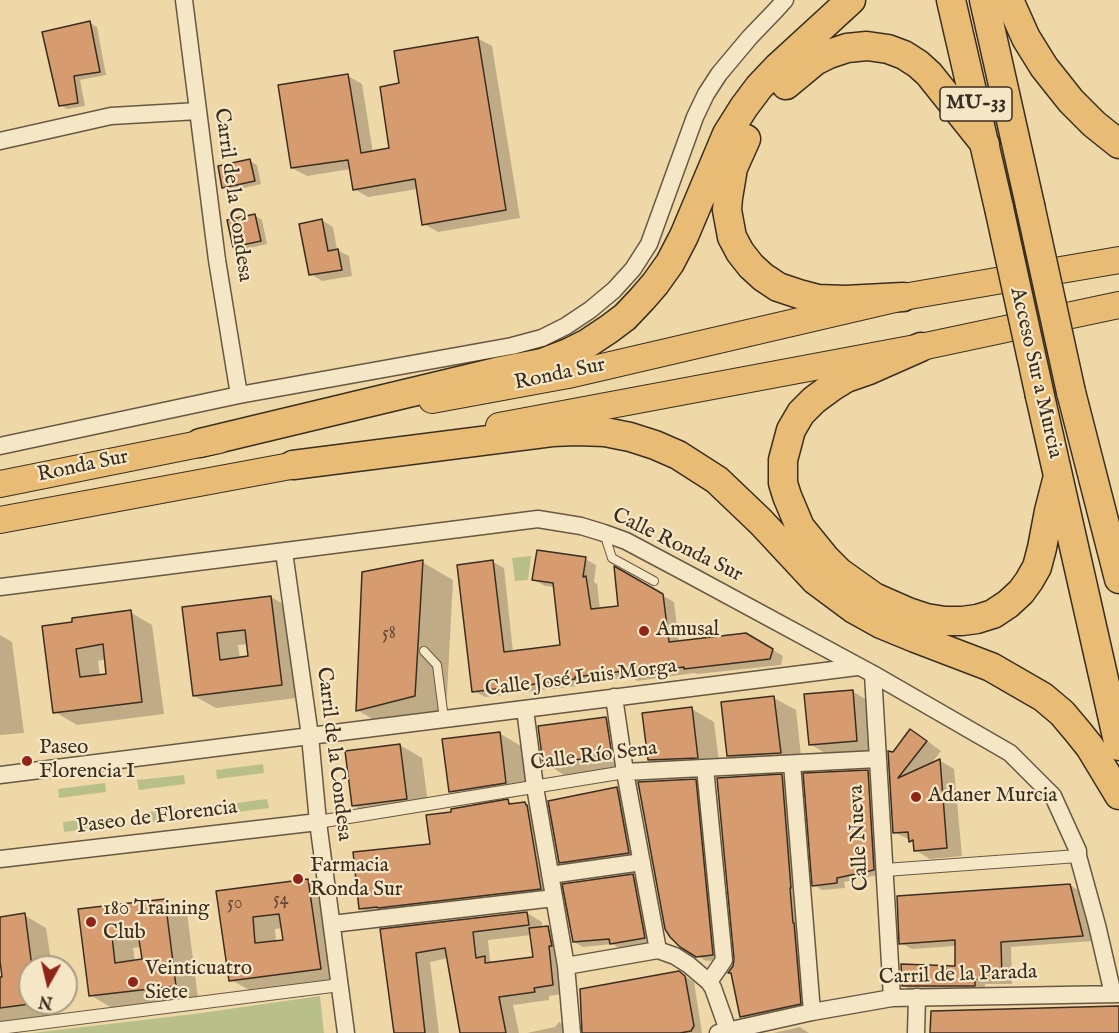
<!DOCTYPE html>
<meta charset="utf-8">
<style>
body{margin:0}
#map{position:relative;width:1119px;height:1033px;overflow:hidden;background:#efd8a8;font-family:"IM FELL English",serif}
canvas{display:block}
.north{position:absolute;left:18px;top:955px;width:60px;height:60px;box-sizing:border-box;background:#f5e6c6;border:2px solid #aa9c84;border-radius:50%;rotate:188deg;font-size:16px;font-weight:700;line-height:24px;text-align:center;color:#3a2e21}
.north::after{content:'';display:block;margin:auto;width:21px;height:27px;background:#8f2418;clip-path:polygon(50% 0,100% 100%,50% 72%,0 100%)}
</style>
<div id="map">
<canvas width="1119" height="1033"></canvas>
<div class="north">N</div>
</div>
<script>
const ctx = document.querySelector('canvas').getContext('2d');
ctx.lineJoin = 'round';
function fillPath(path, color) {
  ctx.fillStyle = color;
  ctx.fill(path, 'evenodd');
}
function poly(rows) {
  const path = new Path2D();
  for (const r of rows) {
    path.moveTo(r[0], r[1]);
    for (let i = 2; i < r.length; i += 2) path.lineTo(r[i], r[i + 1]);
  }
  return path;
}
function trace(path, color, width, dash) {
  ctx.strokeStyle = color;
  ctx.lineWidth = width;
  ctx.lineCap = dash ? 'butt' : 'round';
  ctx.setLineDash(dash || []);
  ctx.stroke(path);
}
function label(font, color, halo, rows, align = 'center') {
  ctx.font = font + ' "IM FELL English",serif';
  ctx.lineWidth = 4.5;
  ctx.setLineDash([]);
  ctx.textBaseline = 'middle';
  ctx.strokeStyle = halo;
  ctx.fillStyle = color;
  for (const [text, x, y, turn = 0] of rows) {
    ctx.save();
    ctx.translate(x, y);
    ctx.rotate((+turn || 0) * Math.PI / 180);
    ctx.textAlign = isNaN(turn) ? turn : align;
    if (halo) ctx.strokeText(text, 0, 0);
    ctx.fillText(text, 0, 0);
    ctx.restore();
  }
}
fillPath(poly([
 [531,556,528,580,515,581,512,558],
 [263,764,264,773,217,779,216,770],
 [184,775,185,784,139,790,137,780],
 [105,783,106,792,59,798,58,789],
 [267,799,269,808,222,814,221,805],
 [189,807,190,817,144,823,142,813],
 [109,817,111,826,64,832,63,822],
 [320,996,324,1033,32,1033,194,1014]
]), '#b9bf88');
fillPath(poly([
 [90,23,97,27,106,75,80,80,85,106,67,109,60,105],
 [477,38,492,46,520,218,438,232,424,224,418,189,368,197,354,189,351,169,307,176,292,168,348,76,362,84,373,153,391,149,401,85],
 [250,161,257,165,261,184,231,191,224,187],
 [254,215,262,220,267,244,242,250,235,246],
 [322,220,333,227,337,250,349,256,352,276,322,281,311,274],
 [585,559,596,565,594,582,597,584,600,609,620,607,616,569,674,602,679,643,745,634,783,656,781,665,697,674,694,673,637,681,632,677,585,683,586,685,485,697,474,691,493,562,504,568,513,652,562,646,555,587,545,586,534,580],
 [422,562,453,580,446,714,388,728,357,710],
 [271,597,293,610,304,697,216,708,194,696,183,608],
 [248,644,250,658,240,659,238,645],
 [130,612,152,625,164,714,77,725,55,712,74,623],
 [106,659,108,675,100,676,98,661],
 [0,635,12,642,24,733,0,735],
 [852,691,874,704,879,753,832,757,810,744],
 [774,698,796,710,802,765,751,768,728,755],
 [692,709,714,722,720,770,672,772,650,759],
 [606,718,628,731,633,767,566,776,544,763],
 [607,732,610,732,614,762,611,762],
 [911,731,926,740,941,751,930,765,939,760,954,769,962,856,930,859,915,850,915,844,910,840,894,832,894,753],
 [499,733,521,746,528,795,504,799,514,805,525,803,539,811,554,896,374,916,361,908,431,846,453,813,476,806,450,791],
 [400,745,422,758,429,811,375,818,353,805],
 [868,772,876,776,882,874,844,882,845,888,822,890,814,885],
 [782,776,792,782,810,1009,750,1022,741,1016,733,975,730,973,734,967],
 [695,780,704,785,721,960,706,961,697,956],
 [617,789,628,795,640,859,571,869,560,862],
 [633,875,642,881,653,943,620,948,612,944,583,947,574,942],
 [308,881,330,894,342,981,253,992,231,980,218,892],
 [283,928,284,941,276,942,275,929],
 [1070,885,1081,892,1093,941,1011,947,1012,984,985,984,985,991,914,992,903,985,957,967,956,946,912,949,901,943],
 [165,900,187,913,198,998,112,1008,90,995,80,910],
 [142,947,143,961,135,962,133,948],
 [527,913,542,922,542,928,548,928,563,936,568,993,549,996,549,1000,513,1005,519,1033,461,1033,448,958,430,962,439,1033,396,1033,382,930],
 [531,935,534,958,495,963,490,961,488,940],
 [24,915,46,928,52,967,30,967,30,1003,57,1003,59,1015,0,1024,0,979,4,978,2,964,0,964,0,918],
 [678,972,694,982,702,1033,584,1033],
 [559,1022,573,1030,573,1033,527,1033,555,1027],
 [800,1027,809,1033,773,1033]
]), '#0003');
const building = poly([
 [90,21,100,72,74,76,78,103,59,106,42,32,90,21],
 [478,37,506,210,422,225,415,179,353,190,348,160,291,168,278,85,348,74,361,153,389,148,380,87,399,83,394,51,478,37],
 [250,159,255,181,222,188,218,166,250,159],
 [255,214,261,241,233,247,227,220,255,214],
 [322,219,328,251,338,249,342,270,309,275,299,224,322,219],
 [537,550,586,557,583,577,586,576,591,609,618,606,614,566,663,594,669,642,746,633,773,649,770,659,684,669,684,667,625,675,625,671,575,677,575,679,472,692,457,565,493,560,504,652,560,645,553,583,532,580,537,550],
 [423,560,415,696,356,711,362,572,423,560],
 [271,596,282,685,193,696,182,607,271,596],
 [245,630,248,656,220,660,217,633,245,630],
 [131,610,142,702,53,713,42,626,72,622,72,618,131,610],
 [103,644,106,674,80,677,76,649,103,644],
 [853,690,857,741,809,745,804,694,853,690],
 [774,696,781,753,727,756,721,702,774,696],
 [692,707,698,758,648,760,642,713,692,707],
 [606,717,612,755,543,764,538,726,606,717],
 [910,729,927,741,898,778,940,759,947,848,914,851,913,840,909,842,908,832,893,833,888,751,893,752,910,729],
 [500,732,506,783,449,792,442,739,500,732],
 [400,744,407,799,352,806,345,751,400,744],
 [868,770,874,870,837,878,837,883,812,886,803,773,868,770],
 [782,774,791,888,790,888,793,923,794,923,801,1004,740,1017,731,973,728,973,733,966,734,959,717,778,782,774],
 [696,779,713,955,696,957,680,947,670,937,665,929,638,782,696,779],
 [617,787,629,853,559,863,548,801,617,787],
 [508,799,509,804,525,802,526,805,527,805,541,889,378,908,377,907,359,909,353,852,430,844,426,815,451,812,451,809,508,799],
 [633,874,645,938,610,944,609,939,573,942,562,884,633,874],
 [308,879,321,969,229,981,216,891,308,879],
 [279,914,283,940,255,943,253,917,279,914],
 [1070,884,1083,936,1001,942,1002,979,975,979,975,986,902,986,901,964,955,966,955,940,899,944,897,896,1070,884],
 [165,899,176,986,89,996,78,909,165,899],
 [138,933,142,959,115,963,112,936,138,933],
 [527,912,529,925,473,932,476,958,485,956,485,963,533,957,529,928,548,926,552,946,549,946,553,985,534,988,535,992,499,997,506,1033,460,1033,445,948,416,953,425,1033,394,1033,380,929,527,912],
 [25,913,32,967,30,967,30,1004,0,1008,0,977,2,977,0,961,0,917,25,913],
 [679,971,685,976,694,1026,691,1031,680,1033,582,1033,580,989,679,971],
 [1119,1006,1119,1033,930,1033,931,1011,1119,1006]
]);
fillPath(building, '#d79b70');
trace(building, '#3a2e21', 1.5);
const service = poly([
 [604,533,612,558,654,581],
 [424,651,437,665,444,719]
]);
const pedestrian = poly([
 [318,822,625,772],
 [885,870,1078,856],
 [0,1028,340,985]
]);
const minor = poly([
 [184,0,217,260,239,395],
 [0,141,111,116,198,111],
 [0,446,239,395,512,346,542,338,566,326,590,310,614,290,633,269,649,244,695,117,706,94,719,74,750,37,776,10,785,0],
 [284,552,310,736,318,822,346,1033],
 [0,587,538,519,581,526,604,533,626,541,690,575,873,674,1010,753,1053,796,1078,851,1078,856,1097,925,1113,994],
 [873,674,892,998],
 [614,697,625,772,658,950],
 [525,709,535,787,566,966,572,1033],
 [792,764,812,1012],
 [705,768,724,960,709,982],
 [625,772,878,759],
 [0,775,857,667],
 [0,859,318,822],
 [550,875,642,862],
 [332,924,554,898],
 [566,966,658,950,675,956,689,965,709,982,713,988,729,1033],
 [718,1033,812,1012,892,998,1119,994],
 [916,1033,917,997]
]);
const primary = poly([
 [432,400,568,375,903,297,1119,260],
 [499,426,921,347,1119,305],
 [0,484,219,440],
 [0,520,312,462]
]);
const motorway = poly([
 [951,0,999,208],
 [984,0,1030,205],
 [1009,0,1026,38,1044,67,1071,101,1094,124,1119,144],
 [786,85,815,61,829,54,847,48,867,46,888,49,904,55,918,64,929,74,985,144],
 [746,139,733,168,728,198,727,210,732,237,740,252,751,266,763,277,778,287,799,294,818,299,845,300,903,297],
 [921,347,869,370,846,378,833,386,814,400,801,413,791,430,783,460,783,483,787,496,800,527,826,559,839,572,874,597,908,612,926,618,945,621,962,621,977,619,993,614,1008,604,1021,592,1029,581,1037,567,1042,548,1049,511,1058,476],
 [1071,392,1119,579],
 [1040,396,1119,746],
 [200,443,496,372,542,363,568,353,588,343,609,329,625,317,642,299,655,284,670,263,684,236,727,134,744,107,759,87,778,67,851,0],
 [293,465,552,432,577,431,605,432,630,437,655,445,678,455,717,480,761,522,815,580,854,609,881,624,915,638,991,667,1043,697,1062,713,1078,732,1090,747,1119,795]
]);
trace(service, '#675843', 10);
trace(pedestrian, '#675843', 14);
trace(minor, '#675843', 19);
trace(primary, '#3a2e21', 28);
trace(motorway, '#3a2e21', 31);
trace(service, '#f5e6c6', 8);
trace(pedestrian, '#f5e6c6', 12);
trace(minor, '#f5e6c6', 16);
trace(primary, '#e8bc74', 26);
trace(motorway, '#e8bc74', 28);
const motorwayBridge = poly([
 [1030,205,1071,392],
 [999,208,1040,396]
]);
trace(motorwayBridge, '#3a2e21', 31, []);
trace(motorwayBridge, '#e8bc74', 28);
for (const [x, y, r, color] of [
 [644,631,6,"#8f2418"],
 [27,761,6,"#8f2418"],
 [916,797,6,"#8f2418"],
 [298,879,6,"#8f2418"],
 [91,922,6,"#8f2418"],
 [133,982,6,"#8f2418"]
]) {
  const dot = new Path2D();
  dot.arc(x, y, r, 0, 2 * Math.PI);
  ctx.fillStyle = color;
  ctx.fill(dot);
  trace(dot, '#f5e6c6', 2);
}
label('18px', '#614935', null, [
 ["58",389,634],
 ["54",281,900],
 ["50",235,904]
]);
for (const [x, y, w] of [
 [976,104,72]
]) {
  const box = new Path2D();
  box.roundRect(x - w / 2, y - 17, w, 34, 4.5);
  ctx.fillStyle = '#f5e6c6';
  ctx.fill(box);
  trace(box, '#3a2e21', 1.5);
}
label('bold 20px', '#3a2e21', null, [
 ["MU-33",976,104]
]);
label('21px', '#3a2e21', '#f5e6c6', [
 ["Carril de la Condesa",232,195,82],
 ["Acceso Sur a Murcia",1035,373,77],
 ["Ronda Sur",560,375,-12],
 ["Ronda Sur",83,467,-12],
 ["Calle Ronda Sur",677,546,26],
 ["Calle José Luis Morga",581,679,-7],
 ["Carril de la Condesa",333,754,83],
 ["Calle Río Sena",594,757,-7],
 ["Paseo de Florencia",157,818,-7],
 ["Calle Nueva",860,838,-93],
 ["Carril de la Parada",958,976,-2]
]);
label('21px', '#3a2e21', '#f5e6c6', [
 ["Amusal",656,631],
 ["Paseo",39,749],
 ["Florencia I",39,773],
 ["Adaner Murcia",928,797],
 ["Farmacia",310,867],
 ["Ronda Sur",310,891],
 ["180 Training",103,910],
 ["Club",103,934],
 ["Veinticuatro",145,970],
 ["Siete",145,994]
], 'left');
</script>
